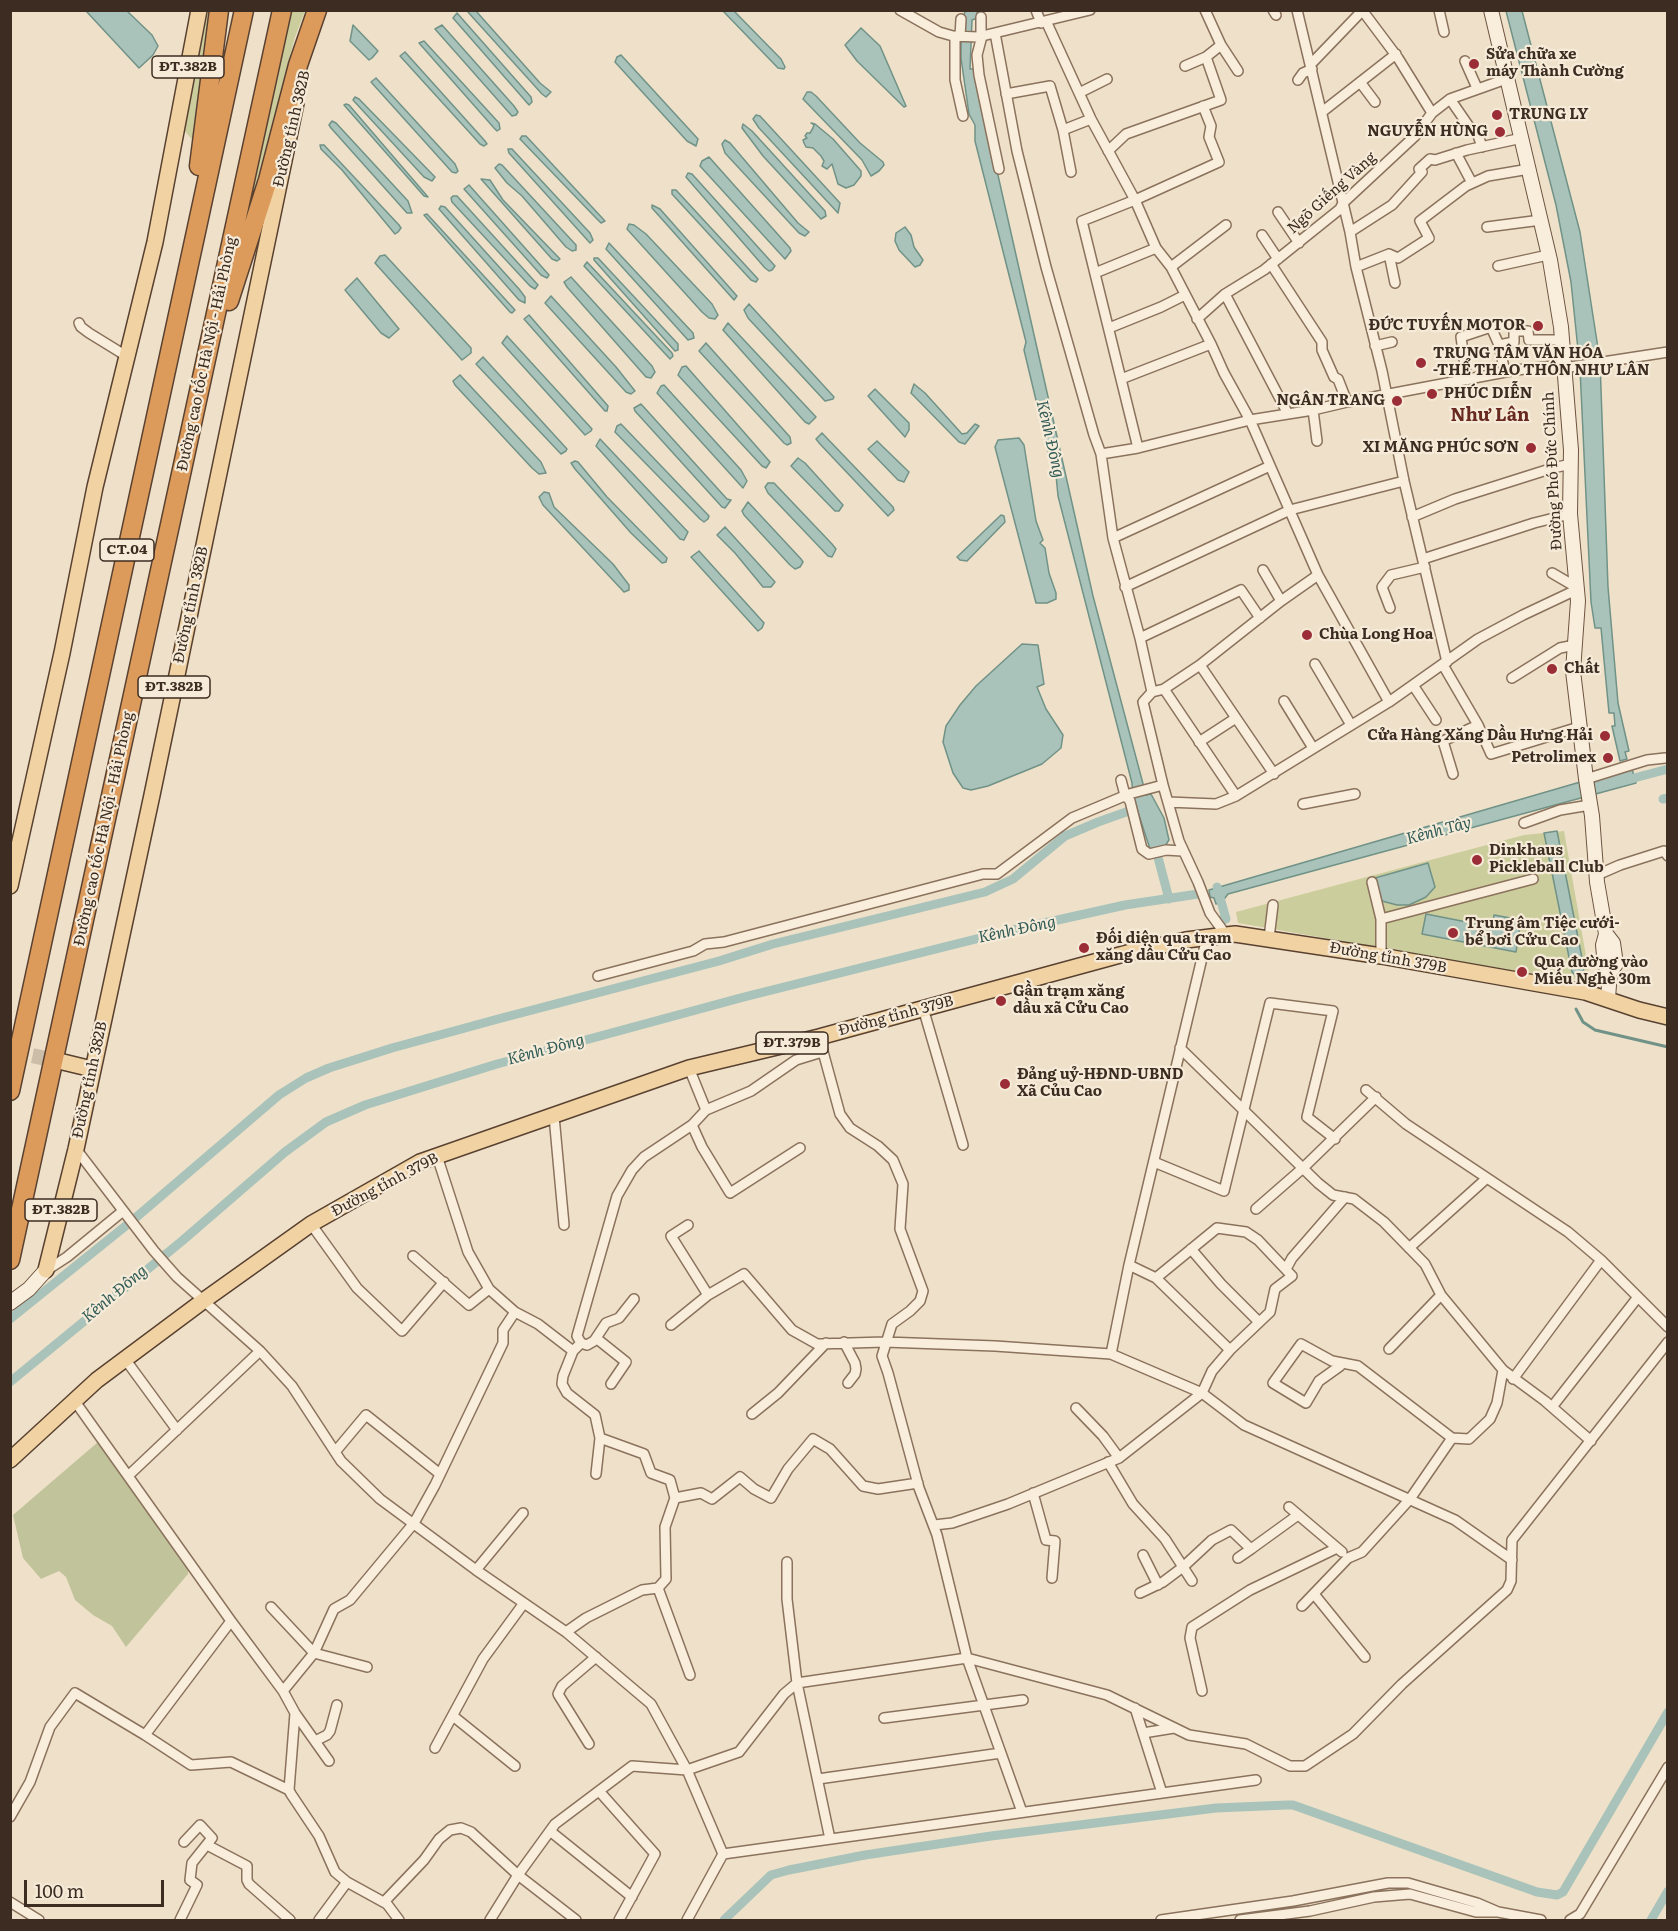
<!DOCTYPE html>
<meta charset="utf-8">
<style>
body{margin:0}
#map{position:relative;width:1678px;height:1931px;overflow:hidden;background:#efe1c9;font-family:Literata,serif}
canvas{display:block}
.frame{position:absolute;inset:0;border:12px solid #3c2c21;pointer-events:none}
.scale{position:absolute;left:24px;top:1880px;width:140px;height:27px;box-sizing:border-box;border:3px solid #3c2c21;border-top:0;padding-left:8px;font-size:18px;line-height:21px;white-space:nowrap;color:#3c2c21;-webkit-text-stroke:4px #f6ebd8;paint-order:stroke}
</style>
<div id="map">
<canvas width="1678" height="1931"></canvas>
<div class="frame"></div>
<div class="scale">100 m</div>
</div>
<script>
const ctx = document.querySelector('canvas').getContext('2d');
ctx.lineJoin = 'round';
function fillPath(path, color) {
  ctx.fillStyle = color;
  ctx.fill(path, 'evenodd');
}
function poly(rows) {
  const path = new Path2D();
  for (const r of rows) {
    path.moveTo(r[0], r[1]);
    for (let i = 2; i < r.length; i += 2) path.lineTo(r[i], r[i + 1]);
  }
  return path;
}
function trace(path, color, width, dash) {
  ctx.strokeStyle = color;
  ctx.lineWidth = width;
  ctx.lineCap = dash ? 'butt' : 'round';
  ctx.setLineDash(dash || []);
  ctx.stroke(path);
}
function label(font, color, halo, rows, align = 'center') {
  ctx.font = font + ' Literata,serif';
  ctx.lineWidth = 4.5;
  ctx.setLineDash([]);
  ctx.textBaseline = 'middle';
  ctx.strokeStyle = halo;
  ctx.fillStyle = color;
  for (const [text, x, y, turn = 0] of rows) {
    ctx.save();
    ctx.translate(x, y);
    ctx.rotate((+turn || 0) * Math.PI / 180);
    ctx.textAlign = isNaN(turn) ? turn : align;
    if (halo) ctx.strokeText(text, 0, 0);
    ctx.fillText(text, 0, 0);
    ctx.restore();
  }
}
fillPath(poly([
 [205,11,214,11,196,144,182,128],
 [284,11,305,11,295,37,251,203,244,195],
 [1564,831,1589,973,1585,980,1554,978,1238,923,1236,912,1524,835]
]), '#cbcd9c');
fillPath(poly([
 [98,1442,188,1567,188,1574,126,1647,112,1626,93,1615,75,1600,66,1577,59,1571,41,1579,23,1558,13,1515]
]), '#c1c39b');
const water = poly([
 [86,11,127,11,152,35,158,46,153,55,139,68,86,11],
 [467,11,476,11,540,83,551,92,546,97,542,94,467,11],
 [723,11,734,11,781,59,785,67,784,69,778,68,723,11],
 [965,11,977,11,977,18,972,20,970,69,974,69,1093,596,1146,795,1151,794,1164,818,1169,840,1165,846,1151,852,1133,797,1132,783,1058,496,1056,475,1051,463,1024,350,1026,342,975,141,975,125,969,114,961,58,961,31,965,11],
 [1506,11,1522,11,1580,232,1600,361,1608,587,1618,703,1629,751,1625,752,1627,759,1620,761,1612,726,1615,726,1614,713,1609,713,1601,628,1595,628,1591,602,1580,369,1571,282,1556,205,1506,11],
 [457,13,531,97,532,102,529,105,453,18,457,13],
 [353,25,378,51,372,58,369,60,350,41,353,25],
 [442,25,514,106,518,112,516,115,512,116,435,29,442,25],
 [861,28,880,46,906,106,904,107,857,61,845,45,861,28],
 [424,41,499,123,500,129,497,131,494,128,419,43,424,41],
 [405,52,485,141,487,144,484,146,480,144,400,56,405,52],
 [621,55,698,139,696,146,687,141,615,62,617,57,621,55],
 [376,78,455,164,458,171,456,173,452,172,371,82,376,78],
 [807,92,811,92,816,96,860,143,883,162,884,165,879,171,871,176,862,160,803,99,807,92],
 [355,97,359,99,435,177,432,181,424,177,353,100,355,97],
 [346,104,349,105,428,197,424,196,344,105,346,104],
 [756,115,760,116,840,203,838,213,759,128,753,119,756,115],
 [332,121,336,123,408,201,412,213,407,213,331,128,329,125,332,121],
 [811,123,815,124,833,139,861,171,861,176,854,185,846,188,838,184,832,164,827,169,822,166,824,161,821,156,813,148,806,147,804,143,803,140,807,138,805,136,807,133,810,133,813,128,814,125,811,123],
 [743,124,752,131,825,211,826,216,821,219,763,156,742,128,743,124],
 [522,136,526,136,605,221,601,223,596,218,520,139,522,136],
 [725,140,730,143,798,223,809,232,805,236,799,233,725,153,722,144,725,140],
 [324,145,399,225,401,228,398,232,395,234,342,170,321,149,320,145,324,145],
 [508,149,512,149,590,233,593,240,590,243,509,153,508,149],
 [709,157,790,248,791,251,785,259,700,166,702,161,709,157],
 [499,164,502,165,576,245,576,250,572,251,566,247,522,196,507,183,495,168,499,164],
 [688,173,692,174,775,266,772,270,769,271,765,268,692,184,686,177,688,173],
 [481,179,490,180,503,200,560,259,557,261,552,259,481,179],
 [469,185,549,275,547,278,541,275,464,189,469,185],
 [672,190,676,190,758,279,756,282,751,280,672,194,672,190],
 [453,196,457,196,538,285,535,289,530,286,452,202,451,198,453,196],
 [652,205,660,209,737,296,734,300,652,208,652,205],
 [441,206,445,207,519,289,525,297,525,303,519,300,439,209,441,206],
 [427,214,515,310,512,313,510,312,424,215,427,214],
 [629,224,634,225,646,234,712,304,718,315,715,319,709,318,702,312,627,229,629,224],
 [905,227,911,235,914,247,923,260,920,265,915,267,899,250,895,241,896,233,905,227],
 [609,243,693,333,694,338,688,340,606,249,609,243],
 [385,255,471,348,471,353,462,360,375,263,380,256,385,255],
 [594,258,598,258,678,344,678,350,675,351,594,260,594,258],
 [587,262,672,353,673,356,670,359,584,266,587,262],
 [571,277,652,366,655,372,651,378,646,377,567,287,564,282,571,277],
 [357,278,399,329,389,338,381,333,345,290,357,278],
 [551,296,616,367,635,391,631,394,626,392,545,303,551,296],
 [749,304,834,397,833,399,825,401,748,318,744,310,749,304],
 [529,315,608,406,607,411,605,411,524,319,529,315],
 [728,323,816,417,809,424,805,422,723,330,728,323],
 [507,336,592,429,591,431,585,435,502,343,507,336],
 [706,343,790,437,791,443,787,445,784,443,699,351,706,343],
 [483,357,567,449,566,451,561,454,476,364,483,357],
 [686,366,770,462,766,468,762,466,678,375,682,367,686,366],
 [460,375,541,462,546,473,539,474,532,468,455,385,453,381,460,375],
 [914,384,925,393,962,434,967,433,975,424,979,426,965,444,959,442,911,393,914,384],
 [664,385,741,470,747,481,743,488,657,393,661,386,664,385],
 [875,389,909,423,909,430,905,437,868,396,875,389],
 [641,404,727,499,731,500,725,508,722,507,635,411,634,408,641,404],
 [621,424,709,516,708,519,704,522,700,519,615,432,617,426,621,424],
 [822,433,893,507,894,510,888,516,820,444,816,439,822,433],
 [1019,438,1024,445,1036,521,1043,540,1040,543,1045,548,1049,573,1056,593,1056,599,1047,603,1036,603,1035,599,995,447,998,440,1019,438],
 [600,439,688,532,684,540,680,539,596,446,600,439],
 [877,441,909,472,904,482,898,480,868,449,877,441],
 [798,458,805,463,843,505,839,511,835,511,791,466,798,458],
 [575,461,578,462,607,497,667,558,666,562,662,563,631,533,575,469,571,463,575,461],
 [768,483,774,483,832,544,836,549,832,557,828,556,768,493,765,487,768,483],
 [544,492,549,493,554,507,613,564,629,585,629,590,624,592,543,505,539,497,544,492],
 [748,502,801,559,803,562,800,567,795,569,790,565,744,515,742,511,748,502],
 [1001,515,1004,516,1005,522,967,561,960,560,957,557,1001,515],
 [725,527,775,582,771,587,763,587,735,553,717,535,725,527],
 [699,551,764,623,762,628,758,631,691,557,699,551],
 [1022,644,1038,645,1044,684,1037,687,1046,709,1063,735,1061,748,1042,764,988,786,971,790,963,788,953,773,943,742,946,726,960,705,976,686,1022,644],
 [1632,769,1636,783,1228,894,1222,902,1216,904,1214,898,1210,897,1209,890,1594,778,1632,769],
 [1557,831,1584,968,1582,977,1576,976,1572,972,1544,833,1557,831],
 [1428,863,1435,887,1426,897,1409,905,1397,905,1382,901,1375,878,1428,863],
 [1426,914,1492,927,1494,915,1521,920,1516,952,1422,934,1426,914]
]);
fillPath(water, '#a9c3ba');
trace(water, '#709287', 1.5);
trace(poly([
 [1576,1009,1583,1022,1595,1030,1668,1047]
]), '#709287', 3);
trace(poly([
 [1623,781,1668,769],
 [1663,799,1668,798],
 [1155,846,1169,899],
 [1217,887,1226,919,1221,920],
 [10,1319,133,1220,279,1095,306,1078,329,1068,392,1048,498,1019,719,961,773,944,985,892,1013,879,1065,836,1098,822,1129,811],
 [10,1382,182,1241,285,1152,326,1122,365,1105,497,1064,744,997,1008,931,1125,905,1198,894],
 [724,1920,771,1875,789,1870,865,1855,991,1836,1216,1808,1287,1805,1293,1805,1537,1892,1557,1895,1563,1892,1668,1712],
 [1651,1920,1668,1891]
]), '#a9c3ba', 9);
trace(poly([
 [10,1051,63,1062]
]), '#cbbda7', 15, [15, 8]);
const street = poly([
 [900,10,939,32,953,36,978,37,1090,10],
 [1036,10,1041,23],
 [1273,10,1276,15],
 [1297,10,1350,232,1356,267,1382,371,1404,481,1447,662],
 [1362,10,1398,58,1432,113],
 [1439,10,1444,32],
 [981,17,981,36],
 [1046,21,1091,119,1135,200,1156,248,1171,267,1211,344,1224,373,1250,420,1318,575,1389,702,1478,639,1523,615,1576,590],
 [995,33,1017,151,1046,267,1094,435,1101,454,1113,538,1140,638,1152,692,1164,689,1236,796],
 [955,36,955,80,963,116],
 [960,36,961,19],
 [982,36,977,55,979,75,999,169],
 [1221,45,1238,71],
 [1465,61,1477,88],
 [1311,64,1362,11],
 [1185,66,1206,57],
 [1298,80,1303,73,1312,69],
 [1360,82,1375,102],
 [1079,93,1107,79],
 [1006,94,1050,86,1063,130,1091,119],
 [1450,99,1470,128,1478,135,1482,147],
 [1322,112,1396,54],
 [1063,130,1071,172],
 [1108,151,1126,134,1221,100,1206,57,1221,45,1205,10],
 [1456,153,1472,183],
 [1278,212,1299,243],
 [1487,227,1541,220],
 [1350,232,1392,205,1422,172,1419,169,1430,159,1435,160,1467,150,1522,138],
 [1262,235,1278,259],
 [1389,254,1395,283],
 [1271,264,1322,342,1322,350,1334,377,1338,379,1347,402],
 [1498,266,1548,255],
 [1171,267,1226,225],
 [1356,267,1389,254,1398,258,1429,238,1420,221,1466,186,1488,176,1529,169],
 [1095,273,1156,248],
 [1225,294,1288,414],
 [1197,319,1225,294,1264,270,1340,209,1343,203,1415,136,1432,113,1450,99,1506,79],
 [79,323,81,327,89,333,128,357],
 [1109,328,1161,307,1185,295],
 [1499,345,1505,372],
 [1375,346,1392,342],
 [1564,368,1668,352],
 [1121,379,1211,344],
 [1467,380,1461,337,1491,327,1499,345,1514,342,1514,331,1528,331,1529,340,1562,340],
 [1313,410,1317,441],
 [1138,448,1082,221,1135,200,1219,162,1209,137,1211,126,1203,106],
 [1101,454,1138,448,1250,420,1313,410,1347,402,1516,370,1564,365],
 [1412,517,1455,499,1553,468,1571,464],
 [1113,538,1270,466],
 [1423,559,1534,523,1570,514],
 [1263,570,1281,601],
 [1552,573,1576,587],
 [1125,587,1290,510,1404,481],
 [1390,608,1382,587,1391,575,1425,567],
 [1140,638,1241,590,1260,618],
 [1315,664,1351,725],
 [1200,665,1274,774],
 [1443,665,1478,725,1491,754,1579,727],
 [1512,678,1560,648,1575,645],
 [1413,685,1436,720],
 [1164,689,1200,665,1281,601,1318,575],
 [1152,692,1143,702,1163,785,1179,841,1198,882,1210,913,1226,935],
 [1284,701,1313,748],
 [1199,742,1236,718],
 [1453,774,1443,741,1478,725],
 [1586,779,1647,760,1665,758],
 [1121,780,1125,795,1130,801,1142,849,1149,854,1166,850,1182,851],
 [1168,802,1216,804,1236,796,1389,702],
 [1303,804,1355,794],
 [1524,823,1560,810,1584,806],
 [1597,875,1620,865,1664,851,1668,856],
 [1372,882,1381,919],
 [1269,938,1273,905],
 [1381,956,1381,919,1533,879],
 [598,976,693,951,705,944,724,942,983,874,997,874,1072,818,1129,794,1163,785],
 [923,1008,963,1145],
 [819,1037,840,1114,850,1128,878,1146,893,1160,903,1184,900,1229,923,1291,920,1301,910,1311,892,1324,882,1356,888,1373,919,1488,937,1535,967,1658,1022,1812],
 [1180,1048,1318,1183,1333,1195,1354,1199,1384,1222,1425,1264,1441,1295,1503,1370,1545,1401,1591,1441],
 [689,1068,706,1110,692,1125,702,1147,730,1193,800,1148],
 [1366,1090,1406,1124,1568,1232,1601,1260,1668,1327],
 [706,1110,751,1091,796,1060,822,1052],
 [554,1116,564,1225],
 [76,1149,154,1251,177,1277,260,1351,292,1386,341,1461,380,1499,476,1570,566,1632,651,1704,687,1770,723,1854],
 [437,1156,468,1252,489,1289,515,1312,538,1324,573,1351,563,1376,562,1384,567,1393,595,1415,600,1438,596,1474],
 [1154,1162,1224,1191,1270,1003,1333,1011,1307,1117,1335,1139],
 [1256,1209,1303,1168,1376,1097],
 [311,1224,357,1288,402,1331,444,1282],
 [688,1225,671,1236,708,1295,744,1274,792,1330,817,1344,885,1342,995,1346,1111,1354,1202,1393,1244,1425,1455,1520,1512,1560],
 [1409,1248,1487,1178],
 [1191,1249,1221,1284,1259,1322],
 [413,1256,469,1305,489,1289],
 [1129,1265,1156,1278,1230,1350],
 [1286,1269,1292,1258,1345,1197],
 [47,1270,67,1257,123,1211],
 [671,1325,708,1295],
 [596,1338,626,1362,611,1384],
 [844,1342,855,1363,856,1369,855,1374,848,1383],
 [581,1343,587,1345,594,1341,606,1323,619,1318,634,1299],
 [1389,1349,1441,1295],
 [573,1351,581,1343,577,1336,617,1196,632,1170,644,1157,692,1125],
 [1111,1354,1129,1265,1207,937],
 [125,1359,177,1430],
 [1340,1366,1319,1381,1306,1403,1273,1383,1301,1344,1332,1361,1358,1366,1452,1438],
 [1513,1379,1601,1260],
 [74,1400,231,1621,283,1691,295,1713,329,1761],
 [1552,1407,1638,1297],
 [1076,1408,1103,1436,1119,1458],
 [752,1414,778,1393,826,1343],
 [335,1452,366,1415,440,1474],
 [1108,1462,1133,1504,1165,1539,1192,1581],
 [128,1476,260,1351],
 [1033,1493,1046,1540,1055,1541,1052,1578],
 [675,1498,701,1493,712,1499,740,1477,754,1489,771,1498,788,1469,813,1439,830,1449,863,1486,878,1489,918,1483],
 [1289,1507,1342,1552],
 [934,1525,952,1523,1008,1504,1119,1458,1202,1393,1212,1371,1230,1350,1270,1312,1275,1289,1292,1276,1258,1240,1246,1232,1217,1228,1156,1278],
 [1251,1549,1298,1515],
 [1143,1555,1158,1585],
 [787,1562,787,1599,797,1683,830,1839],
 [476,1570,523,1513],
 [658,1588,690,1675],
 [1140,1593,1163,1582,1183,1567,1212,1540,1231,1530,1251,1549,1238,1558],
 [1314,1594,1365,1657],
 [1302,1606,1348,1558,1362,1552,1410,1499,1452,1438,1469,1439,1490,1419,1497,1403,1503,1370],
 [271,1607,314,1653,367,1667],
 [566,1632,586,1618,642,1590,658,1588,666,1579,665,1527,675,1498,670,1480,651,1473,644,1454,600,1438],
 [283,1691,314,1653,334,1609,350,1600,414,1523,435,1485,503,1343,503,1330,515,1312],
 [1202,1691,1190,1638,1192,1627,1250,1590,1337,1548],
 [1135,1708,1162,1793],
 [295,1713,289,1790,291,1794,319,1836,335,1872,347,1882,387,1904,399,1920],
 [453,1716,515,1766],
 [884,1718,1023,1700],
 [1143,1733,1174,1728],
 [145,1735,231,1621],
 [315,1741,327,1735,330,1731,337,1705],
 [589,1744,558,1694,562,1686,596,1657],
 [435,1748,483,1659,524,1603],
 [818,1779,1001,1753],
 [599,1791,655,1854,619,1920],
 [10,1817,30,1782,50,1727,75,1693,145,1735,191,1765,231,1762,289,1790],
 [550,1831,632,1897],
 [207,1845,247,1866,247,1880,249,1884,290,1920],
 [10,1902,39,1920],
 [384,1902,424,1860,439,1839,450,1830,461,1828,471,1832,518,1875,576,1920],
 [180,1920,197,1885,190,1880,192,1863,212,1838,200,1825,184,1842],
 [319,1920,347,1882],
 [490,1920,518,1875,555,1824,632,1766,687,1770,739,1752,784,1694,797,1683,967,1658,1107,1695,1189,1735,1246,1744,1290,1766,1305,1766,1353,1734,1402,1684,1507,1590,1511,1581,1512,1540,1668,1342],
 [687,1920,723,1854,1256,1780],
 [1161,1920,1293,1901,1388,1883,1408,1883,1477,1903,1498,1912],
 [1240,1920,1310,1911,1374,1897,1410,1894,1476,1912,1498,1912,1541,1920],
 [1570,1920,1580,1914,1668,1767]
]);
const secondary = poly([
 [1491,10,1550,260,1561,327,1571,450,1570,514,1578,601,1573,671,1586,779,1592,816,1597,882,1606,934,1603,945,1605,965,1610,972],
 [1606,934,1613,943,1616,964,1610,972,1608,998],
 [10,1303,29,1289,46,1270]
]);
const primary = poly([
 [10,886,62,653,95,487,155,242,199,10],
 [63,1062,92,1069],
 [46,1270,76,1149,152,795,296,103],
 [10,1460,97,1380,203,1301,311,1224,420,1162,689,1068,819,1037,1131,952,1186,940,1235,934,1381,956,1585,992,1639,1010,1668,1017]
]);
const highway = poly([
 [199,166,219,10],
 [229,301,268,180,298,65,317,10],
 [10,1091,244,10],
 [10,1260,282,10]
]);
trace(street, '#8b725d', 12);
trace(secondary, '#6d5440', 16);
trace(primary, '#594131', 18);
trace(highway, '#594131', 21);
trace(street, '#f9eedc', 9);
trace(secondary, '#f9eedc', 14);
trace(primary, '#f1d2a2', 15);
trace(highway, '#dc9a5b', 18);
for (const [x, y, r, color] of [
 [1474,64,6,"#9a2d36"],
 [1497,115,6,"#9a2d36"],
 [1500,132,6,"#9a2d36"],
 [1538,326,6,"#9a2d36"],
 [1421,363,6,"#9a2d36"],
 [1432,394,6,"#9a2d36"],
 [1397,401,6,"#9a2d36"],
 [1531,448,6,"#9a2d36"],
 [1307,635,6,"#9a2d36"],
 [1552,669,6,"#9a2d36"],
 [1605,736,6,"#9a2d36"],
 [1608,758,6,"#9a2d36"],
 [1477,860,6,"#9a2d36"],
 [1453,933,6,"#9a2d36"],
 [1084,948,6,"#9a2d36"],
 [1522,972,6,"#9a2d36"],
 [1001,1001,6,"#9a2d36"],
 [1005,1084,6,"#9a2d36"]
]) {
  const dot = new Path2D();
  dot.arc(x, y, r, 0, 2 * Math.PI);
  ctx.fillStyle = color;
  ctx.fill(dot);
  trace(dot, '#f6ebd8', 2);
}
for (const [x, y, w] of [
 [188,67,72],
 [127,550,54],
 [174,687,72],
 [792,1043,72],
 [61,1210,72]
]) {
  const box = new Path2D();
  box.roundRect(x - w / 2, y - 11, w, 22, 4.5);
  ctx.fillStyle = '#f6ebd8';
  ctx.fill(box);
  trace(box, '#3c2c21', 1.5);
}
label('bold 14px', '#3c2c21', null, [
 ["ĐT.382B",188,67],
 ["CT.04",127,550],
 ["ĐT.382B",174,687],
 ["ĐT.379B",792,1043],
 ["ĐT.382B",61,1210]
]);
label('bold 15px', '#3c2c21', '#f6ebd8', [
 ["Sửa chữa xe",1486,55],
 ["máy Thành Cường",1486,72],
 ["TRUNG LY",1509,115],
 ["NGUYỄN HÙNG",1488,132,"right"],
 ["ĐỨC TUYẾN MOTOR",1526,326,"right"],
 ["TRUNG TÂM VĂN HÓA",1433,354],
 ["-THỂ THAO THÔN NHƯ LÂN",1433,371],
 ["PHÚC DIỄN",1444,394],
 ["NGÂN TRANG",1385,401,"right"],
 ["XI MĂNG PHÚC SƠN",1519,448,"right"],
 ["Chùa Long Hoa",1319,635],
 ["Chất",1564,669],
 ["Cửa Hàng Xăng Dầu Hưng Hải",1593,736,"right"],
 ["Petrolimex",1596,758,"right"],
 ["Dinkhaus",1489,851],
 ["Pickleball Club",1489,868],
 ["Trung âm Tiệc cưới-",1465,924],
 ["bể bơi Cửu Cao",1465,941],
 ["Đối diện qua trạm",1096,939],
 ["xăng dầu Cửu Cao",1096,956],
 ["Qua đường vào",1534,963],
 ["Miếu Nghè 30m",1534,980],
 ["Gần trạm xăng",1013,992],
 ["dầu xã Cửu Cao",1013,1009],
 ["Đảng uỷ-HĐND-UBND",1017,1075],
 ["Xã Củu Cao",1017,1092]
], 'left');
label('15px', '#3c2c21', '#f6ebd8', [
 ["Đường tỉnh 382B",292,129,-77],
 ["Ngõ Giếng Vàng",1332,193,-42],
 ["Đường cao tốc Hà Nội - Hải Phòng",207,354,-78],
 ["Đường Phó Đức Chính",1553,471,-93],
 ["Đường tỉnh 382B",191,605,-78],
 ["Đường cao tốc Hà Nội - Hải Phòng",104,829,-78],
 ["Đường tỉnh 379B",1388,958,10],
 ["Đường tỉnh 379B",896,1016,-15],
 ["Đường tỉnh 382B",90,1080,-78],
 ["Đường tỉnh 379B",385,1185,-28]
]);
label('italic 16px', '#305b56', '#f6ebd8', [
 ["Kênh Đông",1050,439,77],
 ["Kênh Tây",1439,831,-15],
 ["Kênh Đông",1017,930,-12],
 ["Kênh Đông",546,1050,-15],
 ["Kênh Đông",115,1294,-40]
]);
label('bold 18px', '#682a20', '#f6ebd8', [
 ["Như Lân",1490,416]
]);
</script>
